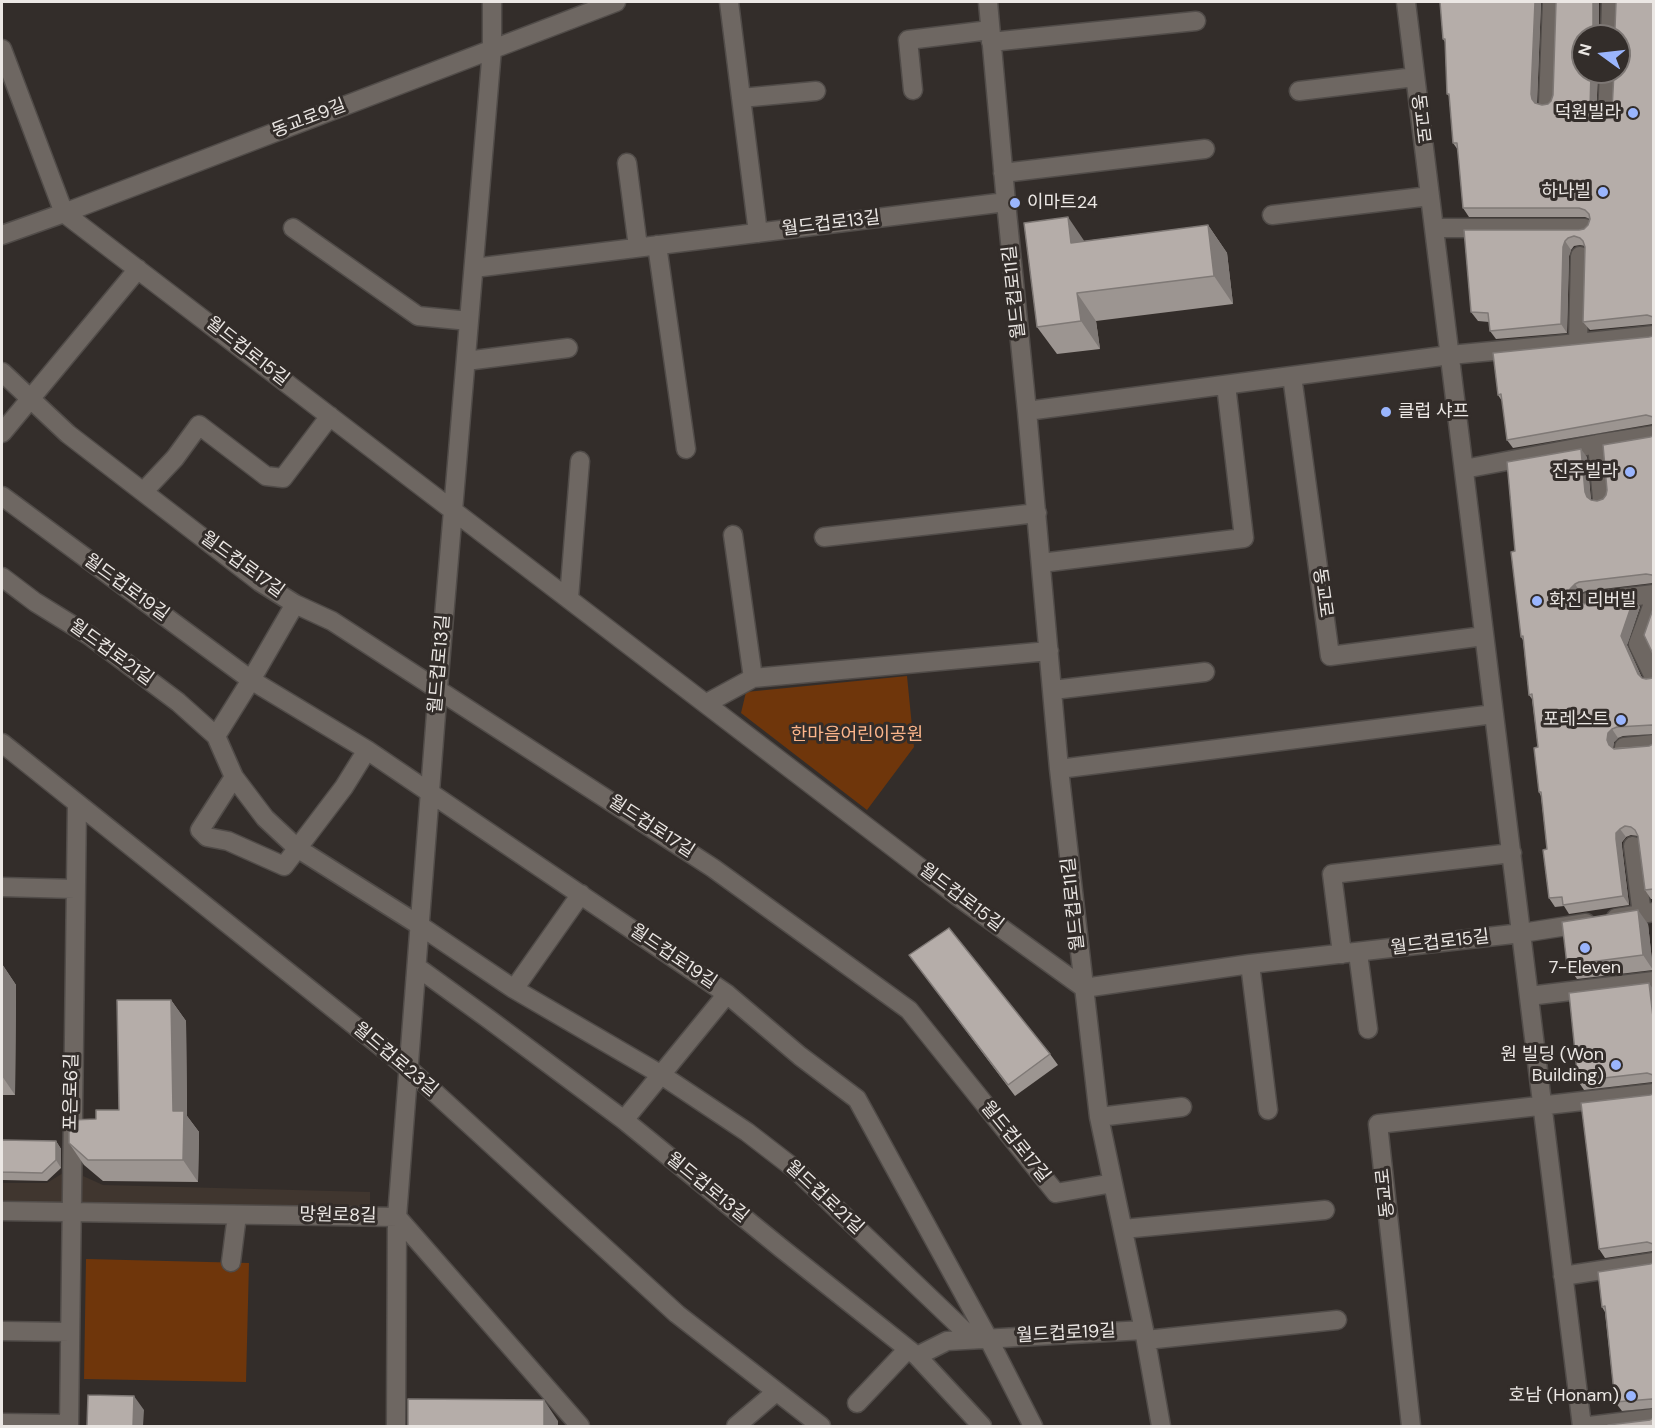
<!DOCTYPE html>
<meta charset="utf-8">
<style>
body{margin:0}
#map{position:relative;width:1655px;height:1428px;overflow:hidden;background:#332d2a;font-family:"DM Sans",sans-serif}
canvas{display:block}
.frame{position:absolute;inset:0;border:3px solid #ebe7e4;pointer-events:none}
.north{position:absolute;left:1571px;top:24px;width:60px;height:60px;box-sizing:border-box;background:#332d2a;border:2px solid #7d7774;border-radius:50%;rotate:285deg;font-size:16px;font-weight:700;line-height:24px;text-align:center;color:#ebe7e4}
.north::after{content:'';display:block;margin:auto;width:21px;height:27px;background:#9ab5fd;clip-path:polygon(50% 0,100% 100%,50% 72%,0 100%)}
</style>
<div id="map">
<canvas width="1655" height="1428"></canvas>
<div class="frame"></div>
<div class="north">N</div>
</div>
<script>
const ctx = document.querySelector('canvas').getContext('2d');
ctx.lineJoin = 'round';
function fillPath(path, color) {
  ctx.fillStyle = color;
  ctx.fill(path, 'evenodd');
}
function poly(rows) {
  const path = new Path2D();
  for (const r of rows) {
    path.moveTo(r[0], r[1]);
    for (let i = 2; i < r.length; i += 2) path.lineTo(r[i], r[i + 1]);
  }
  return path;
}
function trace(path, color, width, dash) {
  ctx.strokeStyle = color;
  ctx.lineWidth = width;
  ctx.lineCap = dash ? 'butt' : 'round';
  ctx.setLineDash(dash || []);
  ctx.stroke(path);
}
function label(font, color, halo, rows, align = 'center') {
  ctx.font = font + ' "DM Sans","Noto Sans KR",sans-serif';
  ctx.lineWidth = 6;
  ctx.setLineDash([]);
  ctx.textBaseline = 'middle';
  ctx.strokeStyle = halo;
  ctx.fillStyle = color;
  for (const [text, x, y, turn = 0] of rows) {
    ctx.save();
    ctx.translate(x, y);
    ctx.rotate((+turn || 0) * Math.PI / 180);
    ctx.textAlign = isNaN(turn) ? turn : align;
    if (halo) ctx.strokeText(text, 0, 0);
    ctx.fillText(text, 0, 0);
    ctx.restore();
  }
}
fillPath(poly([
 [62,1150,83,1150,83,1176,103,1185,370,1192,370,1220,2,1221,2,1183,47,1183,63,1173]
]), '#40362f');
fillPath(poly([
 [907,676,914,747,867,810,741,713,746,692],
 [86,1259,249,1263,246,1382,84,1379]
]), '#6f360b');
const minor = poly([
 [729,2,758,233],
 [988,2,1006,202,1027,411,1059,769,1099,1117,1144,1330,1161,1426],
 [1406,2,1582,1426],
 [1610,36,1611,2],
 [991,42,1196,21],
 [2,49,64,213,957,896,1084,988,1250,964,1522,933,1586,923],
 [913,90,908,40,990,30],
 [1299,91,1415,77],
 [741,98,816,91],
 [1548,103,1552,2],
 [1607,118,1609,72],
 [627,163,638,247],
 [1003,173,1205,149],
 [1272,215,1430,196],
 [293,228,418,316,469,321],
 [1434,228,1585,228],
 [2,235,64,213,616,2],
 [657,245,686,449],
 [474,268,1006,202],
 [1578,343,1580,256],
 [466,361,568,348],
 [2,372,68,434,260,582,295,604,332,621,713,868,909,1010,1056,1193,1113,1183],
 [1292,376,1330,656,1484,636],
 [1027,411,1450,355,1578,343,1654,335],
 [2,433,138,269],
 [1597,444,1602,499],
 [1464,469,1597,444,1654,435],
 [144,491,175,458,199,425,266,476,283,478,330,416],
 [2,496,251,680,367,750,727,994,800,1056,857,1099,988,1338,1033,1426],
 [824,537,1037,513],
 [1041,563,1244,538,1226,385],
 [2,577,35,602,90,636,178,702,216,736,234,777,265,818,297,848,419,925,514,989,660,1074,747,1132,795,1169,973,1339],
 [569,598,580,461],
 [1654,601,1638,644,1654,677],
 [1587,602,1654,594],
 [753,678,1049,651],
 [1053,690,1205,672],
 [707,703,753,678,733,535],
 [216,736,251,680,295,604],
 [2,743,409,1069,677,1314,821,1426],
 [1624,747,1654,744],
 [1059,769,1494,714],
 [234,777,200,830,207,837,228,841,284,866,344,787,367,750],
 [1633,846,1642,914],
 [2,887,75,889],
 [1616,918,1654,912],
 [1358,953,1368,1029],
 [1342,954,1332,874,1512,853],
 [1250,964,1268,1110],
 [417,967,490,1020,624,1120,781,1248,908,1349,917,1356,982,1426],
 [514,989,581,894],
 [1529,996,1654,981],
 [1099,1117,1182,1107],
 [624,1120,727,994],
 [2,1211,397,1217,580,1426],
 [1123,1229,1325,1210],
 [231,1262,237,1215],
 [1563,1276,1654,1262],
 [2,1331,70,1332],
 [1146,1340,1337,1320],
 [917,1356,947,1341,1144,1330],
 [857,1403,908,1349],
 [2,1423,69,1424],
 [69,1426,77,805],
 [396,1426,397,1217,438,688,492,49,492,2],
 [736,1426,776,1392],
 [1411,1426,1378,1124,1654,1093],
 [1589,1426,1654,1418]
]);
trace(minor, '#514c49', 21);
trace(minor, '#6e6762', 18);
fillPath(poly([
 [1440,2,1541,2,1537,103,1537,104,1542,105,1548,104,1551,101,1553,95,1556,2,1599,2,1599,36,1583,72,1598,72,1596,118,1596,119,1600,120,1605,119,1610,116,1653,2,1653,324,1590,330,1583,322,1585,246,1580,245,1574,246,1571,250,1569,256,1567,333,1496,339,1490,331,1489,322,1478,321,1471,312,1464,230,1579,230,1584,229,1588,225,1590,219,1585,217,1469,217,1463,208,1458,150,1453,143,1449,96,1447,94,1445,42,1443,39],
 [1208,225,1227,253,1233,304,1096,321,1100,349,1057,354,1037,327,1084,241],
 [1653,336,1653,424,1513,448,1507,440,1502,401,1498,395],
 [1653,436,1653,583,1586,591,1581,593,1576,598,1576,603,1582,604,1634,598,1640,607,1627,645,1642,678,1646,679,1653,678,1653,734,1623,736,1618,738,1614,742,1613,748,1649,746,1653,744,1653,899,1651,899,1645,890,1638,836,1631,835,1626,837,1622,842,1622,847,1629,905,1569,914,1564,906,1555,907,1549,898,1547,849,1541,796,1539,792,1538,747,1532,699,1529,695,1523,640,1521,637,1515,551,1587,457,1591,500,1597,501,1603,499,1650,437],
 [1648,924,1653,970,1577,979,1567,965],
 [909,955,1050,1054,1058,1065,1015,1096],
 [2,964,16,985,15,1095,2,1095],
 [1653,989,1653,1082,1584,1090,1578,1081],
 [171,1000,186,1021,187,1116,199,1132,198,1182,103,1181,84,1165,69,1143,72,1128,96,1119,119,1110],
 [1653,1094,1653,1251,1605,1258,1599,1249,1650,1095],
 [2,1140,56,1141,61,1149,61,1168,47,1181,2,1180],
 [1653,1263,1653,1408,1622,1411,1615,1402,1605,1312,1602,1307,1650,1264]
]), '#9c9591');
fillPath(poly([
 [1535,2,1541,2,1537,103,1538,108,1532,99,1531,94],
 [1593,2,1599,2,1599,36,1597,36,1594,32,1593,27],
 [1591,72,1598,72,1596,118,1597,123,1591,114,1590,109],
 [1068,217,1087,245,1071,243],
 [1208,225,1227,253,1233,304,1214,276],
 [1565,241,1571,250,1569,256,1567,333,1561,324,1563,247],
 [1077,293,1096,321,1100,349,1081,321],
 [1581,449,1587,457,1591,501,1587,497,1585,492],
 [1575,584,1581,593,1576,598,1576,604,1572,600,1570,595,1570,589],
 [1634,598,1640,607,1627,645,1644,682,1638,674,1621,636],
 [1612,729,1618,738,1614,742,1613,749,1609,745,1607,740,1608,733],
 [1620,829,1626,837,1622,842,1622,847,1629,905,1623,896,1616,839,1616,833],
 [1638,910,1648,924,1653,970,1643,955],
 [2,964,16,985,15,1095,2,1076],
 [1649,983,1653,989,1653,1017],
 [171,1000,186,1021,187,1116,199,1132,198,1182,183,1160,173,1111],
 [56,1141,61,1149,61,1168,56,1160],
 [134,1396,144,1410,143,1426,133,1426],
 [544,1400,558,1421,558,1426,544,1426]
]), '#7f7976');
const building = poly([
 [1440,2,1535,2,1531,94,1532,99,1535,103,1542,105,1548,104,1551,101,1553,95,1556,2,1593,2,1593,27,1594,32,1597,36,1583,36,1583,72,1591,72,1590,109,1591,114,1594,118,1600,120,1605,119,1610,116,1612,110,1614,72,1619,72,1619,36,1610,36,1614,33,1615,28,1616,2,1653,2,1653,317,1647,315,1583,322,1585,247,1583,241,1580,238,1574,236,1568,238,1565,241,1563,247,1561,324,1490,331,1488,313,1471,312,1464,230,1579,230,1584,229,1588,225,1590,219,1589,214,1585,210,1579,208,1463,208,1457,143,1453,143,1449,94,1447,94,1445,39,1443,39,1440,2],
 [1068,217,1071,243,1208,225,1214,276,1077,293,1081,321,1037,327,1024,223,1068,217],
 [1653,336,1653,417,1646,415,1507,440,1501,394,1498,395,1493,353,1649,337,1653,336],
 [1653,436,1653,576,1652,575,1646,574,1579,582,1575,584,1570,589,1570,595,1572,600,1577,604,1582,604,1634,598,1621,636,1638,674,1642,678,1646,679,1653,678,1653,726,1652,725,1617,727,1612,729,1608,733,1607,740,1609,745,1614,749,1649,746,1653,744,1653,889,1645,890,1638,836,1635,830,1631,827,1625,826,1620,829,1616,833,1616,839,1623,896,1563,905,1562,897,1549,898,1543,850,1547,849,1541,792,1539,792,1534,748,1538,747,1532,694,1529,695,1523,636,1521,637,1511,552,1515,551,1507,462,1581,449,1585,492,1587,497,1591,500,1597,501,1603,499,1606,495,1607,490,1603,445,1650,437,1653,436],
 [1653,609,1653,654,1644,635,1653,609],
 [1638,910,1643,955,1567,965,1562,922,1638,910],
 [949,928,1050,1054,1008,1085,909,955,949,928],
 [1649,983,1653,1017,1653,1075,1647,1073,1578,1081,1569,993,1649,983],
 [117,1000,171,1000,173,1111,184,1111,183,1160,88,1160,69,1143,69,1128,72,1128,72,1120,96,1119,96,1110,119,1110,117,1000],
 [1653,1094,1653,1244,1647,1242,1599,1249,1581,1103,1650,1095,1653,1094],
 [2,1140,56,1141,56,1160,42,1173,2,1172,2,1140],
 [1653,1263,1653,1400,1652,1399,1615,1402,1605,1306,1602,1307,1598,1272,1650,1264,1653,1263],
 [88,1395,134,1396,133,1426,87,1426,88,1395],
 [408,1399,544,1400,544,1426,408,1426,408,1399],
 [1653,1418,1653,1426,1608,1426,1608,1425,1650,1420,1653,1418]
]);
fillPath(building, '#b5ada9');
trace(building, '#7f7976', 1.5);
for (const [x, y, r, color] of [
 [1633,113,6,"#9ab5fd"],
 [1603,192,6,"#9ab5fd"],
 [1015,203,6,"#9ab5fd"],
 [1386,412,6,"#9ab5fd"],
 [1630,472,6,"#9ab5fd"],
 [1537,601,6,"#9ab5fd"],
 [1621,720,6,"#9ab5fd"],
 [1585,948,6,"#9ab5fd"],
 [1616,1065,6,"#9ab5fd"],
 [1631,1396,6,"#9ab5fd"]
]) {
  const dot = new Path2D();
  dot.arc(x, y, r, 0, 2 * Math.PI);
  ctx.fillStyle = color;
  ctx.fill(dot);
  trace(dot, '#332d2a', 2);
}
label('18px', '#ebe7e4', '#332d2a', [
 ["덕원빌라",1621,113],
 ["하나빌",1591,192],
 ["이마트24",1027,203,"left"],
 ["클럽 샤프",1398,412,"left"],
 ["진주빌라",1618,472],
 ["화진 리버빌",1549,601,"left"],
 ["포레스트",1609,720],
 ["7-Eleven",1585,968,"center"],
 ["원 빌딩 (Won",1604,1055],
 ["Building)",1604,1076],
 ["호남 (Honam)",1619,1396]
], 'right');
label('18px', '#ebe7e4', '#332d2a', [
 ["동교로9길",309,119,-21],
 ["동교로",1420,119,83],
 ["월드컵로13길",831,224,-7],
 ["월드컵로11길",1015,292,-96],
 ["월드컵로15길",247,352,38],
 ["월드컵로17길",242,565,36],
 ["월드컵로19길",126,588,36],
 ["동교로",1322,593,82],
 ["월드컵로21길",111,653,36],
 ["월드컵로13길",440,664,-85],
 ["월드컵로17길",651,827,33],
 ["월드컵로15길",961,898,37],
 ["월드컵로11길",1074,904,-96],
 ["월드컵로15길",1440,943,-7],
 ["월드컵로19길",673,957,34],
 ["월드컵로23길",395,1060,40],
 ["포은로6길",72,1092,-89],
 ["월드컵로17길",1015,1142,51],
 ["월드컵로13길",707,1188,39],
 ["동교로",1386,1193,-96],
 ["월드컵로21길",824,1198,43],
 ["망원로8길",338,1216,1],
 ["월드컵로19길",1066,1334,-3]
]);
label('18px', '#fdb68b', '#332d2a', [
 ["한마음어린이공원",857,735]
]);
</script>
